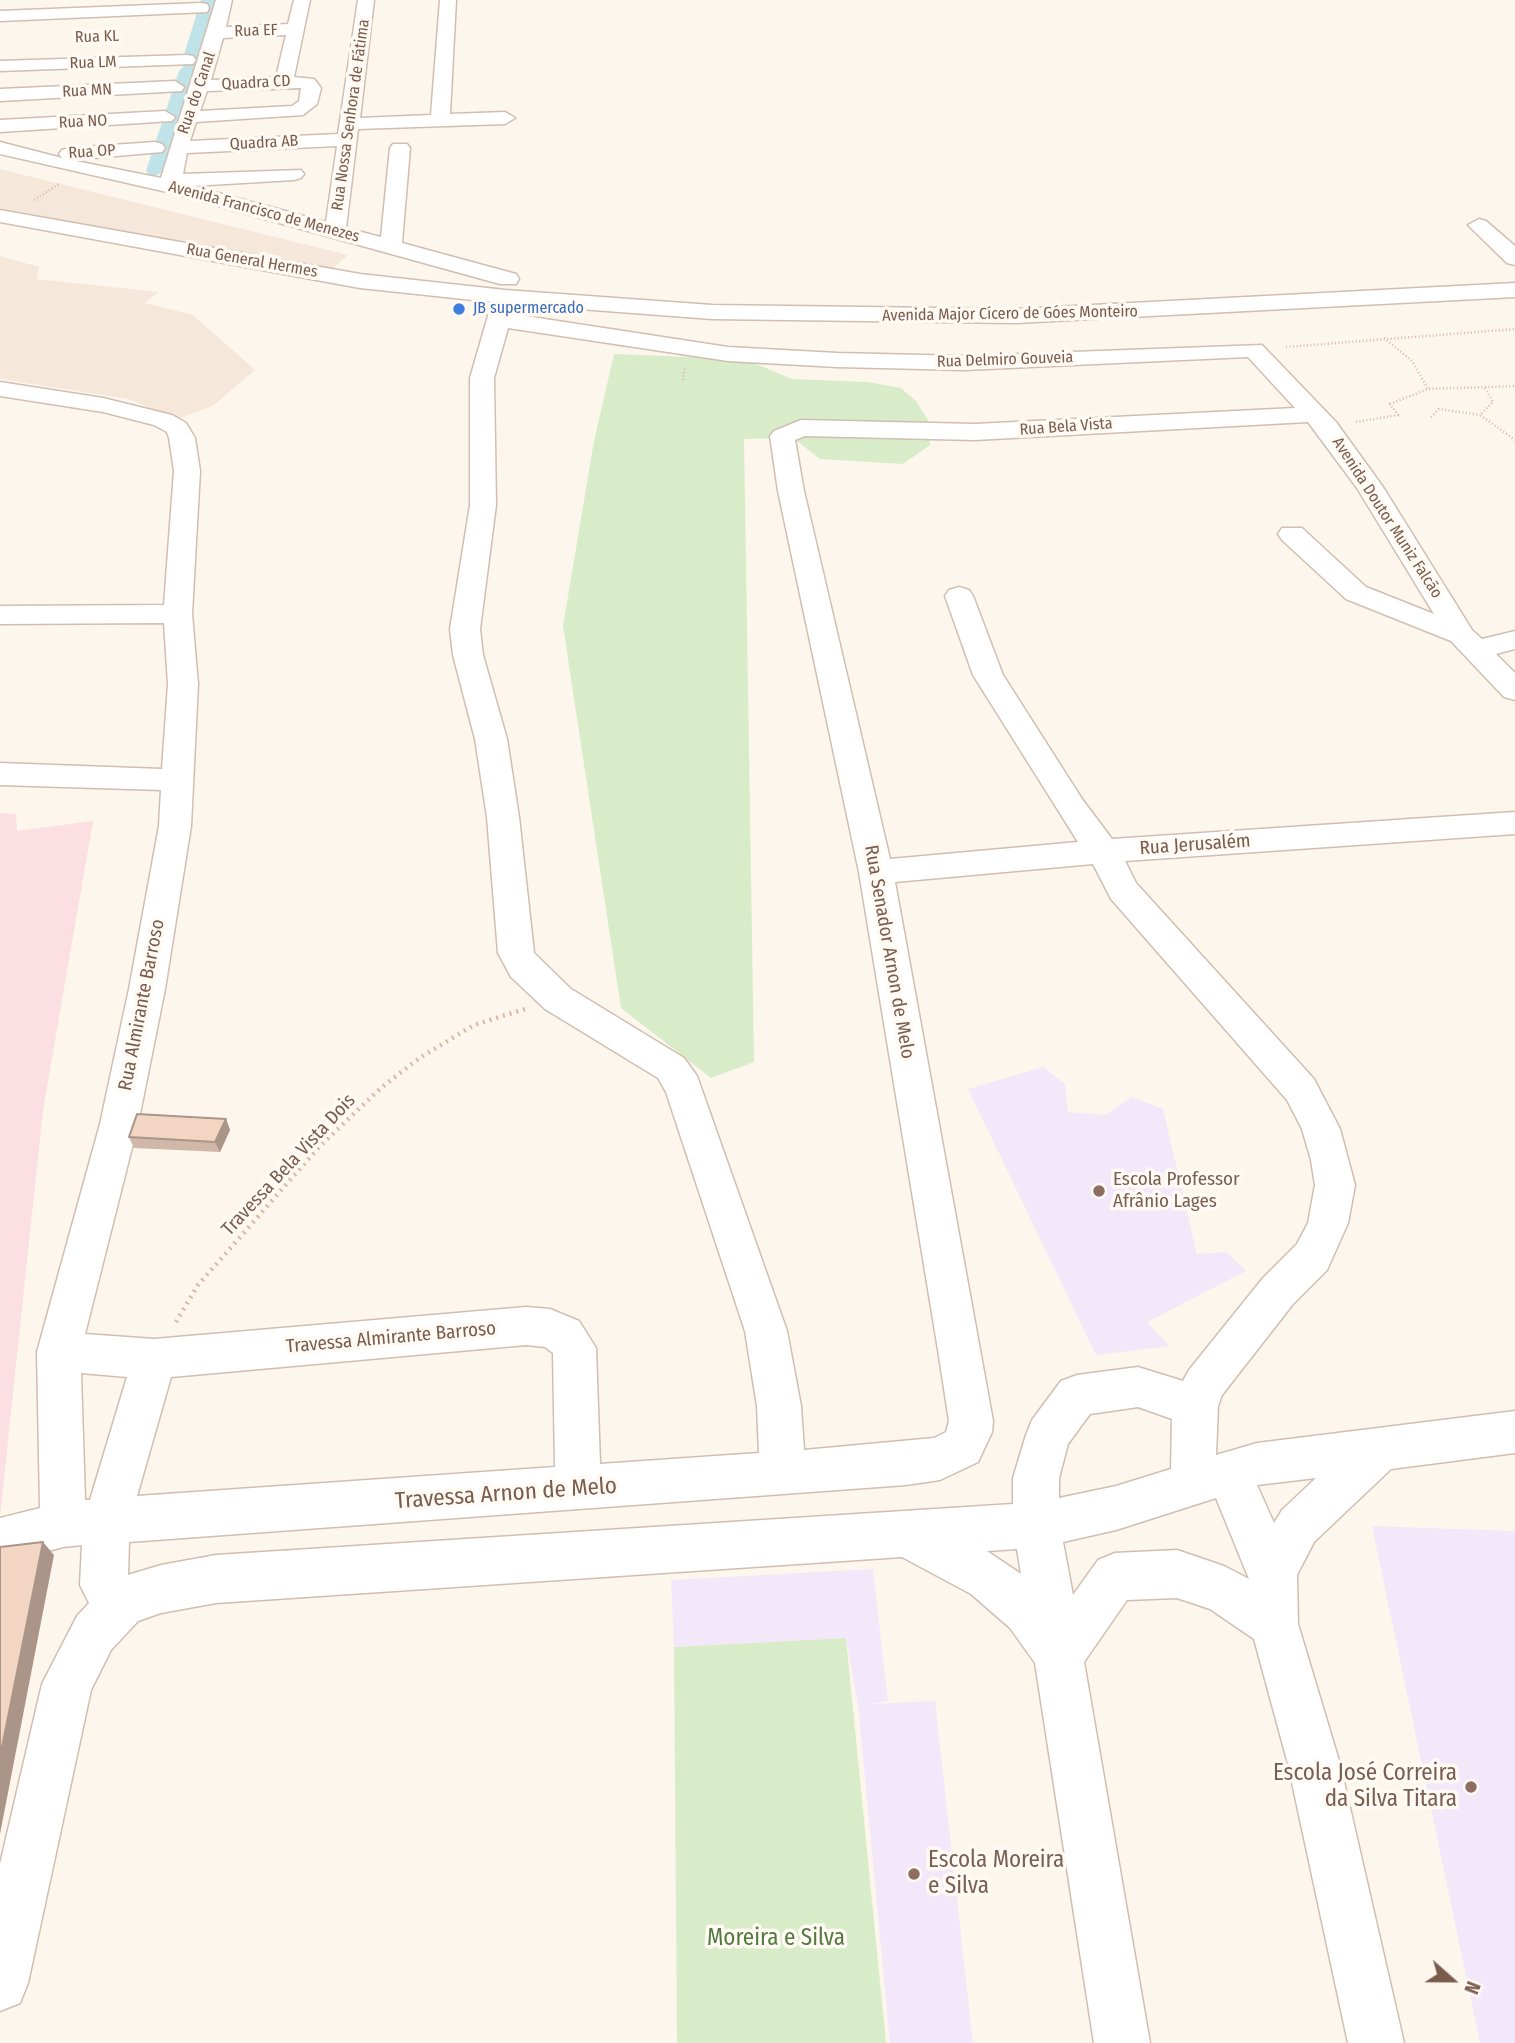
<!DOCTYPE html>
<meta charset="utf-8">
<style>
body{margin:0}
#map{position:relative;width:1515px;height:2043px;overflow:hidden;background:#fdf6ec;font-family:"Fira Sans Condensed",sans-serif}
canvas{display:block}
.north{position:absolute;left:1417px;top:1945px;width:70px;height:70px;-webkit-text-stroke:5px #fffaf3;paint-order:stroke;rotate:111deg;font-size:19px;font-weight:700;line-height:28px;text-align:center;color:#7a5c4d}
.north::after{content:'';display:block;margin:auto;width:24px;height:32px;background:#7a5c4d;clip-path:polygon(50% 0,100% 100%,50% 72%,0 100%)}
</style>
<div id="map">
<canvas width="1515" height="2043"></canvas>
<div class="north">N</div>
</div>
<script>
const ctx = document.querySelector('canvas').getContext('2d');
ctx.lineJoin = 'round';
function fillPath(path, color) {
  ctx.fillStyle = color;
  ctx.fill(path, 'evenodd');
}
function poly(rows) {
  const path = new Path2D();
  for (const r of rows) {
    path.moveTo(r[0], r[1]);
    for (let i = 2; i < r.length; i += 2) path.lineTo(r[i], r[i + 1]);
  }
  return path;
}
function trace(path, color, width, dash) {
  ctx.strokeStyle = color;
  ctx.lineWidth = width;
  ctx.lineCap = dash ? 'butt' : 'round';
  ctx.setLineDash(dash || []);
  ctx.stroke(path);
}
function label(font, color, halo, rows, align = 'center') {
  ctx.font = font + ' "Fira Sans Condensed",sans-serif';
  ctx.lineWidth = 7;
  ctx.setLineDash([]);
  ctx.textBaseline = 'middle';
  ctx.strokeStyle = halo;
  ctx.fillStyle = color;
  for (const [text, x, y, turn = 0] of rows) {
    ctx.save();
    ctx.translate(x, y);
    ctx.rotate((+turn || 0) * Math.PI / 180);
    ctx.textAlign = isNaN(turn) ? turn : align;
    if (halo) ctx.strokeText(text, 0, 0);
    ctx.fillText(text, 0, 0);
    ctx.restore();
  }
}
fillPath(poly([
 [0,169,348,255,331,270,0,208],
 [0,256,39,267,37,279,159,292,145,303,193,315,255,370,213,406,177,419,128,399,0,379]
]), '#f5e8da');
fillPath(poly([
 [1043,1067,1065,1084,1068,1112,1105,1115,1132,1097,1163,1109,1197,1254,1227,1252,1246,1271,1147,1322,1170,1346,1096,1355,968,1089],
 [1372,1526,1515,1531,1515,2043,1480,2043],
 [873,1569,888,1701,871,1704,935,1701,973,2043,890,2043,858,1705,846,1638,674,1647,671,1580]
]), '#f3e8fa');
fillPath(poly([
 [0,813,16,814,17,831,93,821,43,1110,0,1516]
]), '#fbdfe3');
fillPath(poly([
 [614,354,744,359,792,379,868,382,901,388,916,401,928,420,930,445,903,464,820,459,793,438,744,439,754,1062,711,1078,621,1008,563,626,594,441],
 [846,1638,886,2043,677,2043,674,1647]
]), '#d8ecc9');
fillPath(poly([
 [201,0,217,0,197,64,193,68,195,71,164,171,155,176,149,175,146,171,179,71,183,67,181,64,201,0]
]), '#bfe3e8');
const minor = poly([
 [216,0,232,0,226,27,288,24,294,0,310,0,294,77,314,79,321,88,317,104,303,115,196,122,190,141,338,134,358,0,374,0,360,118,431,115,440,0,456,0,450,114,505,112,515,118,505,124,358,129,346,228,381,237,390,148,393,144,407,144,410,148,402,243,516,274,519,279,516,284,500,284,167,192,0,154,0,142,62,158,59,154,62,150,69,148,155,142,162,144,165,148,162,152,71,160,161,178,216,0],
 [286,35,276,77,211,80,223,38,286,35],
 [301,88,299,101,292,106,200,111,207,91,301,88],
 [337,146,326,222,192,186,294,180,301,178,304,174,301,170,183,174,187,153,337,146],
 [201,3,207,4,209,8,207,12,0,21,0,11,201,3],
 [187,55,193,56,196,60,193,64,0,71,0,61,187,55],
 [175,81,184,87,182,91,0,101,0,89,175,81],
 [165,111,175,117,172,121,0,132,0,120,165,111],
 [0,210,360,274,505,290,712,305,1016,309,1515,283,1515,297,1016,323,712,319,514,304,512,314,728,347,837,353,965,356,1262,345,1336,422,1383,487,1472,630,1482,639,1515,631,1515,649,1496,654,1515,673,1515,700,1504,697,1451,641,1346,599,1282,540,1278,534,1282,528,1302,528,1366,587,1434,614,1357,488,1308,422,975,440,805,436,795,440,804,491,890,859,1078,842,973,675,945,596,949,590,959,587,969,590,973,596,1003,675,1082,799,1112,839,1515,812,1515,834,1125,861,1136,883,1314,1079,1340,1129,1355,1185,1348,1223,1327,1270,1293,1304,1222,1395,1218,1406,1216,1455,1257,1443,1515,1411,1515,1453,1391,1469,1314,1542,1297,1575,1298,1624,1340,1764,1404,2043,1348,2043,1288,1764,1254,1639,1210,1609,1177,1598,1127,1600,1084,1662,1150,2043,1094,2043,1035,1663,1010,1628,971,1594,902,1557,216,1603,161,1613,138,1621,111,1650,91,1690,28,1983,20,2003,0,2011,0,1864,42,1684,77,1616,89,1603,80,1585,82,1545,63,1547,0,1564,0,1518,40,1508,37,1352,100,1124,129,989,159,826,161,790,0,785,0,763,162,769,168,684,164,623,0,624,0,606,164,605,174,471,169,438,167,432,154,425,103,412,0,396,0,382,103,398,172,415,186,423,195,438,200,471,192,614,198,684,191,826,165,989,138,1124,85,1334,154,1339,526,1307,550,1309,579,1321,596,1348,600,1464,759,1453,757,1406,745,1331,666,1092,658,1078,545,1009,511,977,498,953,487,817,475,739,453,655,450,629,470,505,470,378,492,302,360,288,0,222,0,210],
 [508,328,728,361,837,367,965,370,1248,357,1295,408,975,424,801,420,774,431,770,436,778,491,859,872,938,1350,949,1421,946,1432,934,1438,804,1450,801,1406,787,1331,697,1076,684,1058,571,989,534,953,519,817,507,739,483,655,480,629,496,505,494,378,508,328],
 [1093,864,1111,899,1287,1100,1302,1129,1311,1160,1315,1185,1308,1223,1297,1244,1263,1278,1189,1370,1183,1381,1138,1367,1077,1375,1061,1381,1032,1420,1026,1435,1013,1478,1013,1504,216,1555,161,1565,128,1575,129,1542,906,1485,940,1480,978,1462,992,1432,993,1421,895,882,1093,864],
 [526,1345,545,1347,553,1353,555,1467,137,1496,171,1377,526,1345],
 [81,1373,127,1377,90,1500,85,1500,81,1373],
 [1138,1407,1172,1419,1171,1469,1116,1486,1059,1498,1059,1478,1068,1444,1090,1414,1138,1407],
 [1316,1478,1282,1510,1274,1523,1257,1485,1316,1478],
 [1216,1498,1249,1579,1224,1566,1177,1550,1115,1553,1098,1560,1073,1595,1063,1542,1116,1530,1216,1498],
 [1017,1549,1021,1574,987,1551,1017,1549],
 [1479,219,1486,221,1515,246,1515,265,1507,263,1472,229,1468,225,1479,219]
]);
trace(minor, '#d1beb0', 3);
trace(poly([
 [34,200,59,184],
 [1384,338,1412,361,1428,389],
 [1286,347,1515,329],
 [683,380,685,367],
 [1485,388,1493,402,1480,415,1515,440],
 [1431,417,1439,409,1480,415],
 [1356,422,1398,415,1390,404,1428,389,1515,386]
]), '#d9b8a5', 2.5, [1, 2.5]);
trace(poly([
 [176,1322,198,1285,320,1146,382,1087,421,1057,474,1025,525,1009]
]), '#d9b8a5', 4.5, [2, 5]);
fillPath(minor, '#fff');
fillPath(poly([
 [226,1119,230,1130,220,1152,134,1148,129,1137]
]), '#d1b7a8');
fillPath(poly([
 [226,1119,230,1130,220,1152,215,1142],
 [43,1542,54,1555,0,1834,0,1757]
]), '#aa9588');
const building = poly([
 [137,1114,226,1119,215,1142,129,1137,137,1114],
 [43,1542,0,1757,0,1547,43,1542]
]);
fillPath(building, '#f3d5c3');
trace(building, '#aa9588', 2);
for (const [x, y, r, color] of [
 [459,309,7,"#3f7fe0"],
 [1099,1191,7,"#8d6e63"],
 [1471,1787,7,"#8d6e63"],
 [914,1874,7,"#8d6e63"]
]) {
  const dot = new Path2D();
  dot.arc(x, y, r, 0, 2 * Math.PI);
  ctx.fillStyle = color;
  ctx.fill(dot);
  trace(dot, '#fffaf3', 2.5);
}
label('16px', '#7a5c4d', '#fffaf3', [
 ["Rua EF",256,31,-2],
 ["Rua KL",97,37,-2],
 ["Rua LM",93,63,-2],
 ["Quadra CD",256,83,-3],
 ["Rua MN",87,91,-3],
 ["Rua do Canal",197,93,-71],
 ["Rua Nossa Senhora de Fátima",351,115,-82],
 ["Rua NO",83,122,-3],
 ["Quadra AB",264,143,-3],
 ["Rua OP",92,152,-4],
 ["Avenida Francisco de Menezes",264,212,15],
 ["Rua General Hermes",252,261,10],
 ["Avenida Major Cícero de Góes Monteiro",1010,314,-1],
 ["Rua Delmiro Gouveia",1005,360,-2],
 ["Rua Bela Vista",1066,427,-4],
 ["Avenida Doutor Muniz Falcão",1387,518,57]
]);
label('16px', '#366cbe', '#fffaf3', [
 ["JB supermercado",473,309]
], 'left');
label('19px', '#7a5c4d', '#fffaf3', [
 ["Rua Jerusalém",1195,845,-4],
 ["Rua Senador Arnon de Melo",889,952,80],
 ["Rua Almirante Barroso",142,1005,-79],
 ["Travessa Bela Vista Dois",289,1165,-47],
 ["Travessa Almirante Barroso",391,1338,-5]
]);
label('19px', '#785e54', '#fffaf3', [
 ["Escola Professor",1113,1180],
 ["Afrânio Lages",1113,1202]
], 'left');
label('23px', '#7a5c4d', '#fffaf3', [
 ["Travessa Arnon de Melo",506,1494,-4]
]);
label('23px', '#785e54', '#fffaf3', [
 ["Escola José Correira",1457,1774],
 ["da Silva Titara",1457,1800],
 ["Escola Moreira",928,1861,"left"],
 ["e Silva",928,1887,"left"]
], 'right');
label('23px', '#537a41', '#fffaf3', [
 ["Moreira e Silva",776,1939]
]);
</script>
